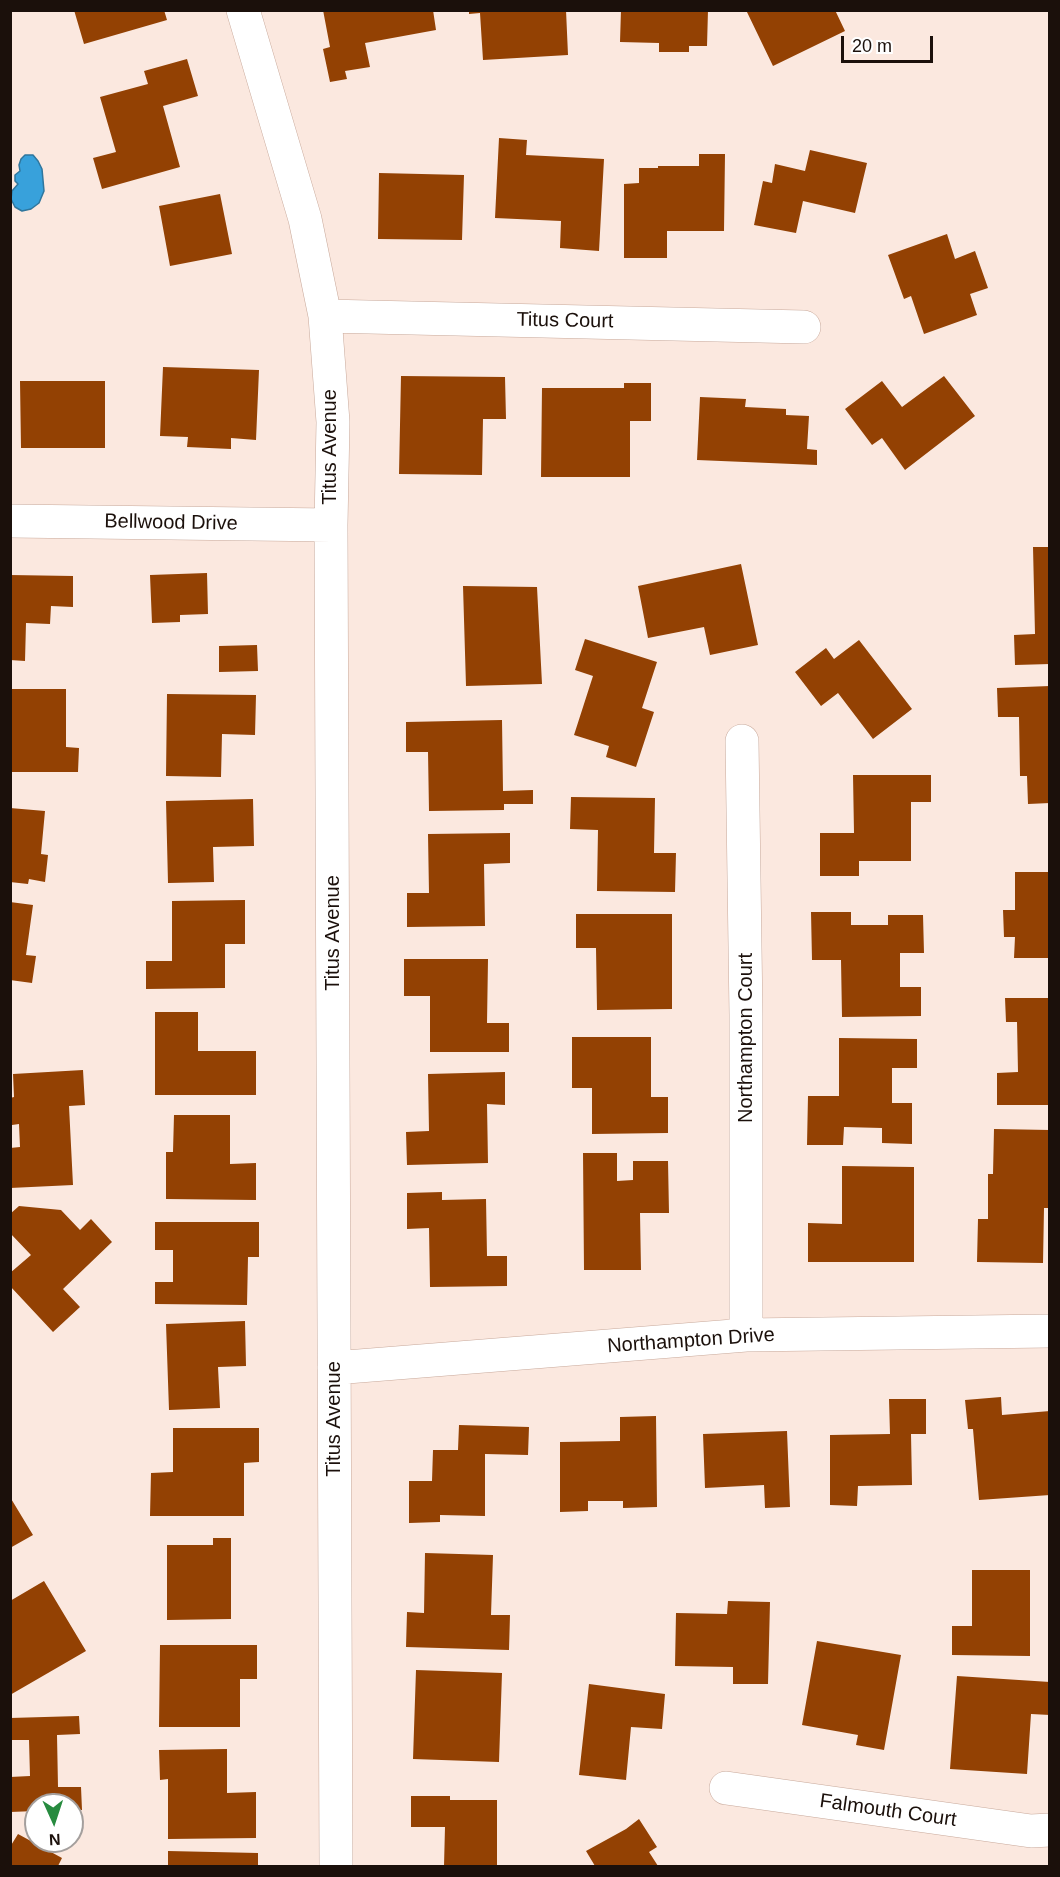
<!DOCTYPE html>
<style>
body{margin:0}
#map{position:relative;width:1060px;height:1877px;overflow:hidden;background:#fbe8df;font-family:Helvetica,sans-serif}
canvas{display:block}
.frame{position:absolute;inset:0;border:12px solid #1b100b;pointer-events:none}
.north{position:absolute;left:24px;top:1793px;width:60px;height:60px;box-sizing:border-box;background:#fff;border:2px solid #a49f9d;border-radius:50%;rotate:177deg;font-size:16px;font-weight:700;line-height:24px;text-align:center;color:#1b100b}
.north::after{content:'';display:block;margin:auto;width:21px;height:27px;background:#278b3f;clip-path:polygon(50% 0,100% 100%,50% 72%,0 100%)}
.scale{position:absolute;left:841px;top:36px;width:92px;height:27px;box-sizing:border-box;border:3px solid #1b100b;border-top:0;padding-left:8px;font-size:18px;line-height:21px;white-space:nowrap;color:#1b100b;-webkit-text-stroke:4px #fff;paint-order:stroke}
</style>
<div id="map">
<canvas width="1060" height="1877"></canvas>
<div class="frame"></div>
<div class="north">N</div>
<div class="scale">20 m</div>
</div>
<script>
const ctx = document.querySelector('canvas').getContext('2d');
ctx.lineJoin = 'round';
function fillPath(path, color) {
  ctx.fillStyle = color;
  ctx.fill(path, 'evenodd');
}
function poly(rows) {
  const path = new Path2D();
  for (const r of rows) {
    path.moveTo(r[0], r[1]);
    for (let i = 2; i < r.length; i += 2) path.lineTo(r[i], r[i + 1]);
  }
  return path;
}
function trace(path, color, width, dash) {
  ctx.strokeStyle = color;
  ctx.lineWidth = width;
  ctx.lineCap = dash ? 'butt' : 'round';
  ctx.setLineDash(dash || []);
  ctx.stroke(path);
}
function label(font, color, halo, rows, align = 'center') {
  ctx.font = font + ' Helvetica,sans-serif';
  ctx.lineWidth = 6;
  ctx.setLineDash([]);
  ctx.textBaseline = 'middle';
  ctx.strokeStyle = halo;
  ctx.fillStyle = color;
  for (const [text, x, y, turn = 0] of rows) {
    ctx.save();
    ctx.translate(x, y);
    ctx.rotate((+turn || 0) * Math.PI / 180);
    ctx.textAlign = isNaN(turn) ? turn : align;
    if (halo) ctx.strokeText(text, 0, 0);
    ctx.fillText(text, 0, 0);
    ctx.restore();
  }
}
const water = poly([
 [25,155,33,155,38,161,42,169,44,191,39,203,31,209,22,211,15,207,11,199,12,191,18,184,15,181,15,175,20,171,19,165,21,159,25,155]
]);
fillPath(water, '#38a1db');
trace(water, '#2f769d', 1.5);
fillPath(poly([
 [74,10,164,10,167,20,84,44],
 [323,10,433,10,436,30,365,43,370,67,345,71,347,79,330,82,323,49,330,47],
 [469,10,566,10,568,55,483,60,480,13,469,14],
 [621,10,708,10,707,46,689,46,689,52,659,52,659,43,620,42],
 [746,10,835,10,845,31,773,66],
 [187,59,198,96,163,106,180,167,102,189,93,158,116,152,100,97,148,84,144,71],
 [499,138,527,140,526,155,604,159,599,251,560,248,561,221,495,218],
 [810,150,867,163,855,213,803,201,796,233,754,225,763,181,772,183,775,164,805,171],
 [699,154,725,154,724,231,667,231,667,258,624,258,624,184,639,183,639,168,658,168,658,166,699,166],
 [379,173,464,175,462,240,378,239],
 [220,194,232,254,170,266,159,206],
 [947,234,955,259,975,251,988,288,970,294,977,315,924,334,911,296,904,299,888,255],
 [163,367,259,370,256,440,231,438,231,449,187,447,188,437,160,436],
 [401,376,505,377,506,419,483,419,482,475,399,474],
 [944,376,975,416,905,470,882,438,872,445,845,409,882,381,902,407],
 [20,381,105,381,105,448,21,448],
 [624,383,651,383,651,421,630,421,630,477,541,477,542,388,624,388],
 [700,397,746,399,745,407,786,409,786,415,809,416,807,449,817,450,817,465,697,460],
 [1033,547,1050,547,1050,664,1015,665,1014,635,1035,634],
 [741,564,758,645,710,655,704,627,648,638,638,586],
 [207,573,208,614,180,615,180,622,152,623,150,575],
 [10,575,73,576,73,607,51,606,50,624,26,623,25,661,10,660],
 [463,586,537,587,542,684,466,686],
 [585,639,657,662,642,708,654,712,636,767,606,757,609,746,574,735,593,676,575,670],
 [859,640,912,709,873,739,838,693,821,706,795,672,826,648,834,659],
 [257,645,258,671,219,672,219,646],
 [1050,686,1050,803,1028,804,1027,776,1020,776,1019,717,998,717,997,688],
 [10,689,66,689,66,747,79,748,78,772,10,772],
 [167,694,256,695,255,735,222,734,221,777,166,776],
 [502,720,503,791,533,790,533,804,504,804,504,810,429,811,428,752,406,752,406,722],
 [853,775,931,775,931,802,911,802,911,861,859,861,859,876,820,876,820,833,854,833],
 [571,797,655,798,654,853,676,853,675,892,597,891,598,830,570,829],
 [253,799,254,846,213,847,214,882,168,883,166,801],
 [10,808,45,811,41,854,48,855,45,882,29,879,28,884,10,882],
 [510,833,510,863,484,864,485,926,407,927,407,893,429,893,428,834],
 [1015,872,1050,872,1050,958,1014,958,1015,937,1004,937,1003,910,1015,910],
 [245,900,245,944,225,944,225,988,146,989,146,961,172,961,172,901],
 [10,902,33,905,26,955,36,956,32,983,10,980],
 [811,912,851,912,851,925,888,925,888,915,923,915,924,953,900,953,900,987,921,987,921,1016,842,1017,841,960,812,960],
 [576,914,672,914,672,1009,597,1010,596,948,576,948],
 [404,959,488,959,487,1023,509,1023,509,1052,430,1052,430,996,404,996],
 [1005,998,1050,998,1050,1105,997,1105,997,1073,1018,1072,1017,1022,1006,1022],
 [155,1012,198,1012,198,1051,256,1051,256,1095,155,1095],
 [572,1037,651,1037,651,1097,668,1097,668,1133,592,1134,592,1088,572,1088],
 [839,1038,917,1039,917,1068,892,1068,892,1103,912,1103,912,1144,882,1143,882,1128,844,1127,843,1145,807,1145,808,1096,839,1096],
 [83,1070,85,1105,69,1106,73,1185,10,1188,10,1148,20,1147,19,1124,12,1125,10,1098,14,1097,13,1074],
 [505,1072,505,1105,487,1104,488,1163,407,1165,406,1132,429,1131,428,1074],
 [174,1115,230,1115,230,1164,256,1163,256,1200,166,1199,166,1152,173,1152],
 [994,1129,1050,1130,1050,1208,1044,1208,1043,1263,977,1262,978,1219,988,1219,988,1174,993,1174],
 [583,1153,617,1153,617,1181,633,1180,633,1161,668,1161,669,1213,640,1213,641,1270,584,1270],
 [842,1166,914,1167,914,1262,808,1262,808,1223,842,1224],
 [442,1192,442,1200,486,1199,487,1256,507,1256,507,1286,430,1287,429,1228,407,1229,407,1193],
 [19,1206,61,1210,80,1230,91,1219,112,1242,63,1289,80,1307,53,1332,10,1286,10,1273,31,1255,10,1233,10,1214],
 [155,1222,259,1222,259,1257,248,1257,247,1305,155,1304,155,1282,173,1282,173,1250,155,1250],
 [245,1321,246,1366,218,1367,220,1408,169,1410,166,1324],
 [1001,1397,1002,1415,1050,1411,1050,1495,979,1500,973,1429,968,1429,965,1400],
 [889,1399,926,1399,926,1434,911,1434,912,1485,858,1486,857,1506,830,1505,830,1435,890,1434],
 [656,1416,657,1507,623,1508,623,1501,588,1501,588,1511,560,1512,560,1442,620,1441,620,1417],
 [459,1425,529,1427,528,1455,485,1454,485,1516,440,1515,440,1522,409,1523,409,1481,432,1481,433,1450,458,1450],
 [173,1428,259,1428,259,1462,244,1463,244,1516,150,1516,151,1473,173,1472],
 [787,1431,790,1507,765,1508,764,1485,705,1488,703,1434],
 [10,1497,33,1535,10,1548],
 [213,1538,231,1538,231,1619,167,1620,167,1545,213,1545],
 [425,1553,493,1555,491,1615,510,1615,509,1650,406,1647,407,1612,424,1613],
 [972,1570,1030,1570,1030,1656,952,1655,952,1626,972,1626],
 [44,1581,86,1651,10,1695,10,1601],
 [728,1601,770,1602,768,1684,733,1684,733,1667,675,1666,676,1613,727,1614],
 [817,1641,901,1655,884,1750,856,1745,858,1735,802,1725],
 [160,1645,257,1645,257,1679,240,1679,240,1727,159,1727],
 [416,1670,502,1673,499,1762,413,1759],
 [957,1676,1050,1682,1050,1715,1031,1714,1027,1774,950,1769],
 [589,1684,665,1694,662,1729,631,1727,626,1780,579,1775],
 [79,1716,80,1734,57,1735,58,1787,81,1787,82,1810,72,1810,72,1805,36,1805,36,1811,10,1812,10,1777,30,1776,29,1740,10,1740,10,1718],
 [227,1749,227,1793,256,1792,256,1838,168,1839,168,1779,160,1780,159,1750],
 [411,1796,450,1796,450,1800,497,1800,497,1866,444,1866,445,1827,411,1827],
 [639,1819,657,1847,649,1852,658,1866,595,1866,586,1851,626,1829],
 [18,1834,62,1858,58,1866,10,1866,10,1847],
 [168,1851,258,1853,258,1866,168,1866]
]), '#934103');
const minor = poly([
 [243,10,305,219,325,316,333,422,331,525,336,1866],
 [325,316,804,327],
 [10,521,331,525],
 [742,741,746,1015,746,1335],
 [334,1368,746,1335,1050,1331],
 [726,1788,1031,1831,1050,1830]
]);
trace(minor, '#c8a99b', 34);
trace(minor, '#fff', 33);
label('20px', '#1b100b', '#fff', [
 ["Titus Court",565,321,1],
 ["Titus Avenue",330,447,-90],
 ["Bellwood Drive",171,523,1],
 ["Titus Avenue",333,933,-90],
 ["Northampton Court",746,1038,-90],
 ["Northampton Drive",691,1341,-4],
 ["Titus Avenue",334,1419,-90],
 ["Falmouth Court",888,1811,8]
]);
</script>
